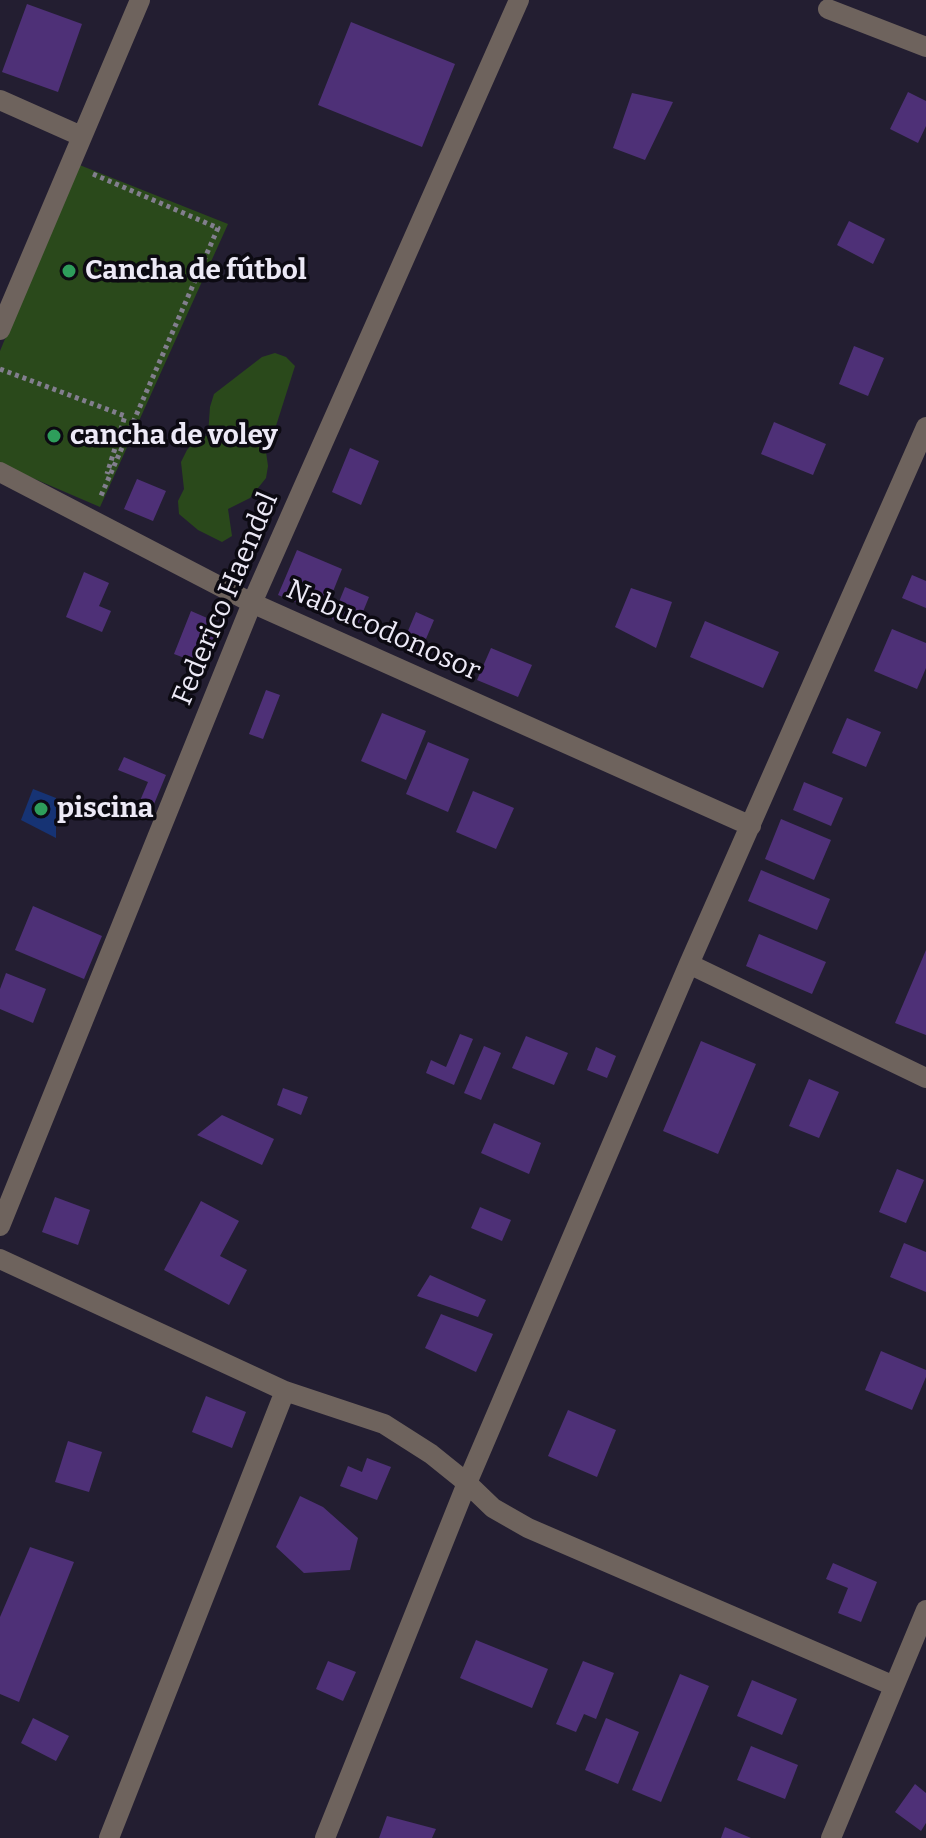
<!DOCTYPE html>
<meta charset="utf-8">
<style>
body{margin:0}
canvas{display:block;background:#231e31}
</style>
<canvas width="926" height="1838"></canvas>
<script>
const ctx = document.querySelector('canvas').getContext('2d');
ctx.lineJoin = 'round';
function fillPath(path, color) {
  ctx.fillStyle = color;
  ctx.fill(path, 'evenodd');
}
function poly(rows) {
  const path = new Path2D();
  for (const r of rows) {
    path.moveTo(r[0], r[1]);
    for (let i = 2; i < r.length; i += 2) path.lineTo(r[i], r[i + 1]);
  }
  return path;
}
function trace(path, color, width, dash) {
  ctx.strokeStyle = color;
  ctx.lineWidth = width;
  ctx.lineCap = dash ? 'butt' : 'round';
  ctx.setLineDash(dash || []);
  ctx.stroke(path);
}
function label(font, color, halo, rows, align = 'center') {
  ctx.font = font + ' Bitter,serif';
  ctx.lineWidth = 7;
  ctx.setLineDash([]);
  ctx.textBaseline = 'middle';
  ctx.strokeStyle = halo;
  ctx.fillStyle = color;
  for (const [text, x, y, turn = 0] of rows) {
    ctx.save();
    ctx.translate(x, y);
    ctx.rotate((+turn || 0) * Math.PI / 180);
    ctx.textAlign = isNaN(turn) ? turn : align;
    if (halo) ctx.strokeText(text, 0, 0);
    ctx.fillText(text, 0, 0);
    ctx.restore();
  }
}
fillPath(poly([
 [77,164,228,224,100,507,0,464,0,351],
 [275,353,286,357,295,366,275,429,269,439,266,452,268,466,266,478,250,498,228,509,232,536,222,542,198,530,179,514,178,501,184,489,181,462,187,450,196,440,208,435,210,407,214,394,262,357]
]), '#2a491b');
fillPath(poly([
 [33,789,56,798,56,838,21,820]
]), '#163374');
fillPath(poly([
 [27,4,82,24,58,92,2,72],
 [351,22,455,64,422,147,318,105],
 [908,92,926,101,926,126,918,143,890,129],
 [632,93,673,102,645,160,613,148],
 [849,221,885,239,873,264,837,245],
 [854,346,884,358,868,396,839,384],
 [774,422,826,444,813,475,761,454],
 [350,448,379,461,361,505,332,492],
 [137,479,166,491,153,521,124,509],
 [297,550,342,569,324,614,278,595],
 [84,572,109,583,99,606,111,611,102,632,66,617],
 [912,575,926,581,926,608,902,598],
 [345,587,369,597,356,629,332,619],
 [631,588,672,602,656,648,615,627],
 [191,611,221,624,203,665,174,654],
 [416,612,434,620,420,653,402,645],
 [705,621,779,652,763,688,690,657],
 [892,629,926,643,926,668,917,689,874,671],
 [491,648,532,665,518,697,477,680],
 [266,690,280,695,263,739,249,734],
 [382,713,426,731,406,780,361,761],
 [847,718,881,732,866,767,832,753],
 [428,742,469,759,448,812,406,794],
 [124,757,166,775,152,809,139,803,148,782,118,770],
 [804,782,843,798,831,826,793,810],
 [473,791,514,808,496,849,456,832],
 [781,819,831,840,814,880,765,859],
 [761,870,830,899,817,930,748,901],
 [33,906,102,936,84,979,15,950],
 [759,934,826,962,812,994,746,966],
 [926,950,926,1035,895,1023],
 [6,973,46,989,33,1023,0,1009,0,989],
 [460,1034,473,1039,454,1085,426,1073,431,1060,446,1067],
 [526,1036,568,1053,554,1085,512,1068],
 [701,1041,756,1064,718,1154,663,1131],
 [484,1046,501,1053,481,1100,464,1093],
 [596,1047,616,1056,607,1078,587,1070],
 [809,1079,839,1092,819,1138,789,1126],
 [283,1088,308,1097,301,1115,277,1105],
 [222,1115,274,1139,262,1165,197,1135],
 [494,1123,541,1143,529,1174,481,1153],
 [897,1169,924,1180,906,1223,879,1212],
 [55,1197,90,1210,78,1245,42,1232],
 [201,1201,239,1221,220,1256,247,1270,229,1305,164,1270],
 [480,1207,511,1220,502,1241,471,1228],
 [904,1243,926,1252,926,1292,890,1277],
 [430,1275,486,1300,478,1317,417,1296],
 [441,1314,493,1334,476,1372,425,1348],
 [881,1351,926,1370,926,1377,912,1410,865,1390],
 [206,1396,246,1412,232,1448,192,1432],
 [568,1410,616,1430,597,1477,548,1456],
 [68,1441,102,1452,89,1492,55,1482],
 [367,1458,391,1467,377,1500,340,1486,348,1466,362,1472],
 [300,1496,323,1507,358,1538,350,1570,304,1573,276,1547],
 [30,1547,74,1562,19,1702,0,1694,0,1617],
 [833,1563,877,1582,861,1622,838,1613,848,1588,826,1579],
 [476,1640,548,1669,532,1708,460,1678],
 [328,1661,356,1672,343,1701,316,1689],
 [583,1661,614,1673,596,1719,584,1714,576,1732,556,1724],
 [680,1674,709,1686,661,1802,632,1790],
 [752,1680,797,1699,782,1735,737,1716],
 [33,1718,69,1736,56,1761,21,1743],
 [606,1718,639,1732,618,1784,585,1770],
 [751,1746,798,1765,785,1799,737,1780],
 [915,1784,926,1793,926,1823,921,1831,895,1812],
 [387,1816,436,1829,432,1838,379,1838],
 [725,1827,751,1838,721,1838]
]), '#4e3077');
trace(poly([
 [93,174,218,228,100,498],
 [0,369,125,416,107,474]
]), '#827e8e', 5, [4, 4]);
trace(poly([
 [828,9,926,47],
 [0,100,81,136],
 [0,330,140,0],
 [0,472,252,603,751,826],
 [689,964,926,1078],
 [0,1226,252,603,519,0],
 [0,1259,285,1391,384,1424,431,1454,467,1483,493,1508,528,1528,894,1686],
 [109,1838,285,1391],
 [325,1838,467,1483,689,964,926,427],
 [831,1838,926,1610]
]), '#6e635d', 20);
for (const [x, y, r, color] of [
 [69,271,8,"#2e9e5b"],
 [54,436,8,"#2e9e5b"],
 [41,809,8,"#2e9e5b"]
]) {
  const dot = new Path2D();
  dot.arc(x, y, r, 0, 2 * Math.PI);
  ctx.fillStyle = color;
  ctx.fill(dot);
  trace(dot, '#0c0a12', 3);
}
label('bold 28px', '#ece9f6', '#0c0a12', [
 ["Cancha de fútbol",85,271],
 ["cancha de voley",70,436],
 ["piscina",57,809]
], 'left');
label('28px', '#ece9f6', '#0c0a12', [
 ["Federico Haendel",226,599,-67],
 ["Nabucodonosor",383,631,24]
]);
</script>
